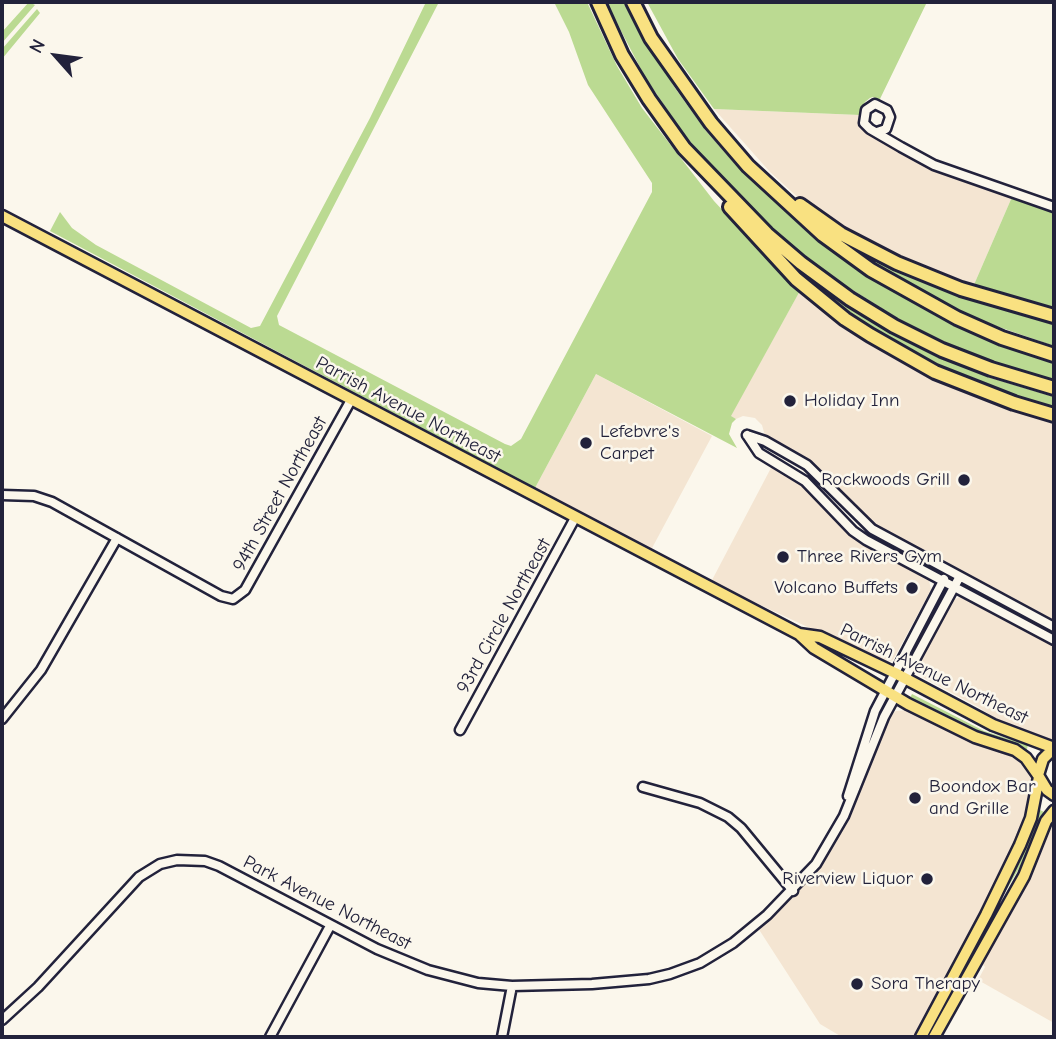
<!DOCTYPE html>
<style>
body{margin:0}
#map{position:relative;width:1056px;height:1039px;overflow:hidden;background:#fbf7ec;font-family:"Comic Neue",sans-serif}
canvas{display:block}
.frame{position:absolute;inset:0;border:4px solid #22223b;pointer-events:none}
.north{position:absolute;left:21px;top:21px;width:70px;height:70px;-webkit-text-stroke:5px #fbf7ec;paint-order:stroke;rotate:298deg;font-size:19px;font-weight:700;line-height:28px;text-align:center;color:#22223b}
.north::after{content:'';display:block;margin:auto;width:24px;height:32px;background:#22223b;clip-path:polygon(50% 0,100% 100%,50% 72%,0 100%)}
</style>
<div id="map">
<canvas width="1056" height="1039"></canvas>
<div class="frame"></div>
<div class="north">N</div>
</div>
<script>
const ctx = document.querySelector('canvas').getContext('2d');
ctx.lineJoin = 'round';
function fillPath(path, color) {
  ctx.fillStyle = color;
  ctx.fill(path, 'evenodd');
}
function poly(rows) {
  const path = new Path2D();
  for (const r of rows) {
    path.moveTo(r[0], r[1]);
    for (let i = 2; i < r.length; i += 2) path.lineTo(r[i], r[i + 1]);
  }
  return path;
}
function trace(path, color, width, dash) {
  ctx.strokeStyle = color;
  ctx.lineWidth = width;
  ctx.lineCap = dash ? 'butt' : 'round';
  ctx.setLineDash(dash || []);
  ctx.stroke(path);
}
function label(font, color, halo, rows, align = 'center') {
  ctx.font = font + ' "Comic Neue",sans-serif';
  ctx.lineWidth = 5;
  ctx.setLineDash([]);
  ctx.textBaseline = 'middle';
  ctx.strokeStyle = halo;
  ctx.fillStyle = color;
  for (const [text, x, y, turn = 0] of rows) {
    ctx.save();
    ctx.translate(x, y);
    ctx.rotate((+turn || 0) * Math.PI / 180);
    ctx.textAlign = isNaN(turn) ? turn : align;
    if (halo) ctx.strokeText(text, 0, 0);
    ctx.fillText(text, 0, 0);
    ctx.restore();
  }
}
fillPath(poly([
 [714,109,860,115,861,126,865,130,908,157,954,178,1012,197,973,287,900,259,832,223,803,202,770,172],
 [801,289,916,368,995,405,1054,424,1054,620,880,527,866,518,837,486,814,463,765,436,762,425,755,418,743,416,736,419,730,416],
 [596,374,712,436,651,550,535,488],
 [772,466,809,488,839,525,855,538,929,580,931,590,893,660,885,663,711,582],
 [960,597,1054,644,1054,740,1024,734,1007,726,978,707,922,677,919,662,951,601],
 [908,710,963,737,1014,757,1026,768,1031,777,1031,795,1023,821,988,899,914,1037,842,1037,820,1024,758,928,785,903,813,874,830,849,844,820,879,737,891,715,896,711],
 [1054,818,1054,1023,978,980,985,967,981,962,1046,829]
]), '#f4e5d2');
fillPath(poly([
 [29,2,35,5,2,43,2,32],
 [426,2,439,2,277,316,279,325,505,444,511,446,521,439,652,192,652,183,588,85,569,32,554,2,587,2,617,66,642,108,714,201,763,254,801,289,731,416,736,419,732,423,729,434,737,448,596,374,535,488,50,231,60,212,72,228,96,245,251,328,260,326,370,118],
 [606,2,626,2,645,39,675,88,706,131,735,164,807,232,853,266,939,318,1010,348,1054,362,1054,381,962,351,902,321,816,267,784,241,727,186,684,134,645,77],
 [647,2,927,2,879,101,873,97,870,98,865,102,860,115,714,109,678,59],
 [37,9,40,13,2,59,2,49],
 [1012,197,1054,211,1054,309,973,287],
 [867,253,964,296,1054,325,1054,346,996,326,951,307,883,269,864,256],
 [815,284,887,330,928,352,991,378,1054,397,1054,410,936,369,907,353,845,312,813,287],
 [912,694,984,731,1028,745,1027,749,1025,751,1013,744,955,723,910,698],
 [1038,809,1044,812,1021,865,1004,894,1002,893]
]), '#bbda92');
const minor = poly([
 [877,132,886,129,890,117,887,110,875,104,866,110,864,123,870,129,901,147,934,165,1054,207],
 [747,435,759,453,805,481,853,531,866,540,1054,640],
 [747,435,765,441,807,465,872,529,1054,627],
 [2,495,34,496,52,502,221,596,233,599,245,590,351,400],
 [2,719,41,670,117,538],
 [460,730,575,518],
 [643,787,700,803,728,817,741,828,793,891],
 [848,796,875,711,944,579],
 [2,1020,38,987,139,877,160,864,177,860,205,861,219,866,377,949,428,970,478,983,512,986,592,984,649,979,670,974,700,963,733,943,767,915,816,864,844,816,884,717,959,578],
 [270,1037,330,926],
 [502,1037,512,986]
]);
const major = poly([
 [2,216,799,634,814,648,908,704,975,737,1015,750,1026,758,1038,775],
 [799,634,820,637,895,673,993,725,1054,748],
 [1054,748,1043,759,1038,775,1047,790,1054,795],
 [921,1037,986,915,1020,845,1031,818,1039,777],
 [934,1037,1024,876,1046,821,1054,811]
]);
const highway = poly([
 [598,2,622,55,649,99,684,148,767,234,801,263,850,299,894,326,942,350,991,369,1054,388],
 [633,2,651,38,711,123,748,166,823,235,871,270,957,318,1002,338,1054,355],
 [800,205,841,234,897,263,961,289,1054,316],
 [730,207,796,279,845,319,870,335,935,372,1014,403,1054,415]
]);
trace(minor, '#22223b', 13);
trace(major, '#22223b', 15);
trace(highway, '#22223b', 18);
trace(minor, '#fbf7ec', 8);
trace(major, '#f9e181', 10);
trace(highway, '#f9e181', 12);
for (const [x, y, r, color] of [
 [790,401,7,"#22223b"],
 [586,443,7,"#22223b"],
 [964,480,7,"#22223b"],
 [783,557,7,"#22223b"],
 [912,588,7,"#22223b"],
 [915,798,7,"#22223b"],
 [927,879,7,"#22223b"],
 [857,984,7,"#22223b"]
]) {
  const dot = new Path2D();
  dot.arc(x, y, r, 0, 2 * Math.PI);
  ctx.fillStyle = color;
  ctx.fill(dot);
  trace(dot, '#fbf7ec', 2.5);
}
label('19px', '#22223b', '#fbf7ec', [
 ["Holiday Inn",804,401],
 ["Lefebvre's",600,432],
 ["Carpet",600,454],
 ["Rockwoods Grill",950,480,"right"],
 ["Three Rivers Gym",797,557],
 ["Volcano Buffets",898,588,"right"],
 ["Boondox Bar",929,787],
 ["and Grille",929,809],
 ["Riverview Liquor",913,879,"right"],
 ["Sora Therapy",871,984]
], 'left');
label('19px', '#22223b', '#fbf7ec', [
 ["Parrish Avenue Northeast",408,410,28],
 ["94th Street Northeast",280,494,-61],
 ["93rd Circle Northeast",504,616,-61],
 ["Parrish Avenue Northeast",934,674,26],
 ["Park Avenue Northeast",327,903,27]
]);
</script>
